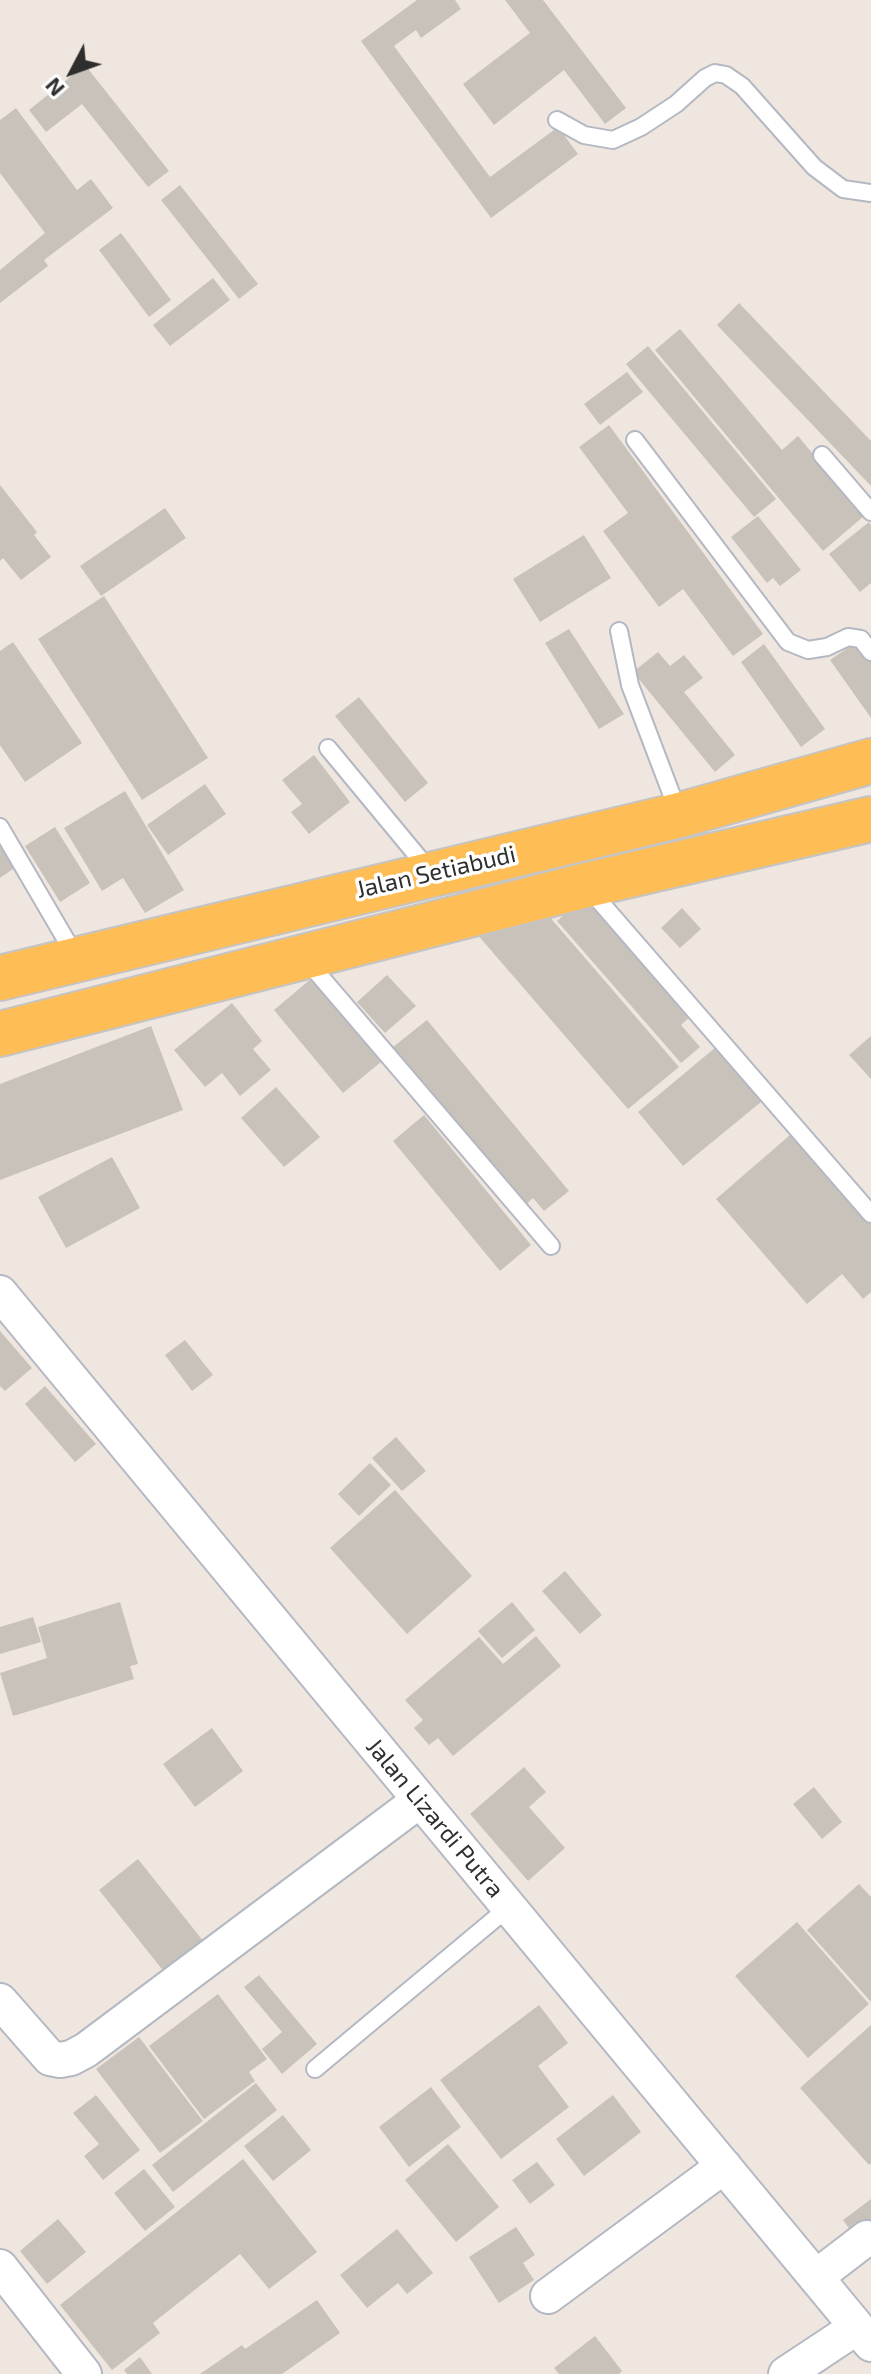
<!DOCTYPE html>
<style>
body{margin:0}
#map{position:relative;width:871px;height:2374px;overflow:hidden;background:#f0e6e0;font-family:"Exo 2",sans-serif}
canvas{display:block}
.north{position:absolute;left:32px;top:32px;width:80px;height:80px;-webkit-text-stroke:6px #fff;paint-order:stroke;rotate:229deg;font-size:22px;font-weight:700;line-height:32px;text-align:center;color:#2e2e2e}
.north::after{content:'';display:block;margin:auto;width:28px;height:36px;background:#2e2e2e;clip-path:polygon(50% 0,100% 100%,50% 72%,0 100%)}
</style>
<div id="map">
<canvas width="871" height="2374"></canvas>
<div class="north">N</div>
</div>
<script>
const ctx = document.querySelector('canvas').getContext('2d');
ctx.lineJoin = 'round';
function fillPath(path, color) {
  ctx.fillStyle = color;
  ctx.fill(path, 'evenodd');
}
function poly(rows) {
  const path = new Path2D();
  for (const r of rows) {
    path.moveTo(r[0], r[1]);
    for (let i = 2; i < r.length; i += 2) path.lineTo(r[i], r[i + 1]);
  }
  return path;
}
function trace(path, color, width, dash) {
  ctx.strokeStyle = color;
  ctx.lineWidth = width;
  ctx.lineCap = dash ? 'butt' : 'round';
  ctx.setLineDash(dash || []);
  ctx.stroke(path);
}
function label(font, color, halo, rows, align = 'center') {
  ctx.font = font + ' "Exo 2",sans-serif';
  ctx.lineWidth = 7;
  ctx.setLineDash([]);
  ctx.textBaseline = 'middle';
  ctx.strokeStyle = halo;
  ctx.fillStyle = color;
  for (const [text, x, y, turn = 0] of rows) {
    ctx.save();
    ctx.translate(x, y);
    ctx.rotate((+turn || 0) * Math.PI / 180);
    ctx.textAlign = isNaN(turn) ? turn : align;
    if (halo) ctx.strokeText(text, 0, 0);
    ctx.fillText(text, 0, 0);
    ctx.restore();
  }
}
fillPath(poly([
 [417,0,455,0,461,9,421,38,416,30,394,46,490,177,558,127,578,154,491,218,361,41],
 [505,0,543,0,626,108,605,124,564,70,494,125,463,84,530,33],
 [85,65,169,171,148,187,82,104,46,132,29,110],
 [16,108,77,190,91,179,113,208,44,260,48,266,0,303,0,270,45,233,0,173,0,120],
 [180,185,258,284,239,299,161,200],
 [121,233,171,300,149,317,99,250],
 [213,278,230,300,170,346,153,325],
 [739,303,871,441,871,486,717,325],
 [680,329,782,450,798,436,864,516,823,551,655,350],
 [648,346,776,499,754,517,626,364],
 [627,372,643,392,600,425,584,404],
 [609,425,763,634,733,656,683,589,659,607,603,531,628,513,579,447],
 [0,485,37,532,34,535,51,557,21,580,3,558,0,561],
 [165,508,186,538,101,596,80,566],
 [758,516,801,570,780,586,773,578,767,583,731,537],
 [869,522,871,525,871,583,860,592,829,554],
 [584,535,611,578,540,622,513,579],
 [104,596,208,758,142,800,38,639],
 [569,629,624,714,599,729,545,643],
 [858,641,871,659,871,718,830,660],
 [13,642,82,743,25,782,0,745,0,651],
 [764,644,825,729,801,747,741,662],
 [658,652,670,666,684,655,703,678,684,692,735,755,715,772,633,672],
 [359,697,428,783,405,802,335,716],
 [314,755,350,802,309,834,291,812,302,804,282,780],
 [205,784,226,814,168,855,147,825],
 [125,791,184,890,145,913,123,878,102,891,64,828],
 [55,827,90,883,60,902,25,846],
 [0,835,20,864,0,878],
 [588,894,692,1015,681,1025,700,1047,681,1063,557,921],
 [682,908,701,929,680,948,661,928],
 [548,915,679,1067,628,1109,470,926],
 [387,975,416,1006,385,1033,357,1002],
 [312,978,381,1062,343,1093,274,1010],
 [232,1003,262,1041,253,1049,271,1070,240,1096,222,1073,205,1087,174,1050],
 [427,1020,569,1191,544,1211,533,1198,525,1205,393,1047],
 [151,1026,183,1110,0,1180,0,1084],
 [871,1036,871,1079,849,1055],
 [716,1047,761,1102,683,1166,638,1112],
 [276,1087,320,1137,284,1167,241,1118],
 [424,1115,531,1245,500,1271,393,1141],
 [797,1129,871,1215,871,1292,863,1299,842,1274,807,1304,716,1199],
 [112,1157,140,1208,66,1248,38,1197],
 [0,1331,32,1368,5,1391,0,1386],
 [185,1340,213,1375,192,1391,165,1355],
 [45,1386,96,1444,75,1462,25,1404],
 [396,1437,426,1471,402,1491,372,1458],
 [370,1463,391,1485,359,1516,338,1494],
 [395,1490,472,1576,407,1634,330,1548],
 [565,1571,602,1615,580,1634,542,1591],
 [120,1602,138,1664,130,1666,134,1679,13,1716,0,1673,47,1658,38,1627],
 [512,1602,535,1630,502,1658,478,1631],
 [33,1617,41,1642,0,1654,0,1627],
 [536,1636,561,1666,453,1756,438,1738,429,1745,414,1728,423,1720,405,1700,479,1637,503,1664],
 [212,1728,243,1771,195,1807,163,1764],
 [524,1767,546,1792,529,1807,565,1848,528,1881,470,1814],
 [814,1787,842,1822,822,1839,793,1804],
 [138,1859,204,1942,165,1973,99,1890],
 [859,1884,871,1897,871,2002,807,1930],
 [797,1922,869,2004,808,2058,735,1976],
 [259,1975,317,2044,282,2074,262,2049,282,2032,244,1987],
 [218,1994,267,2059,249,2072,255,2081,204,2119,149,2046],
 [539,2005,568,2043,538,2066,569,2107,501,2159,440,2080],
 [871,2025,871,2163,869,2165,800,2088],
 [139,2037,203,2121,160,2153,96,2069],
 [256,2083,277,2110,173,2192,152,2165],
 [431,2087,461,2127,409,2167,379,2127],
 [96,2095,140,2150,103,2180,84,2156,99,2144,73,2113],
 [613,2095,641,2132,584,2176,556,2139],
 [283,2115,311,2150,273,2181,244,2146],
 [448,2144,499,2207,456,2242,405,2180],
 [243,2159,317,2252,269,2289,240,2254,153,2323,160,2333,112,2370,60,2305],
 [537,2162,555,2185,530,2204,512,2180],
 [144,2169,175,2207,145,2231,114,2193],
 [871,2199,871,2232,859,2242,843,2220],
 [58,2219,86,2252,47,2284,20,2251],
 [516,2227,535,2255,523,2263,534,2280,499,2303,469,2257],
 [397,2229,433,2273,407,2294,398,2283,367,2308,340,2275],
 [317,2300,340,2333,282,2374,200,2374,242,2345,245,2349],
 [595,2336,622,2371,619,2374,559,2374,554,2368],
 [140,2357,152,2374,127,2374,124,2370]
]), '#c8c2bb');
const lane = poly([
 [557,120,584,135,613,140,641,127,676,104,705,78,715,73,726,75,742,86,814,167,843,189,871,193],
 [635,440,788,642,808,650,827,647,848,637,861,639,871,652],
 [822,455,871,512],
 [619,631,630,685,679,814],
 [328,748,429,870],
 [0,827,76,957],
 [589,889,871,1214],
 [308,962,551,1246],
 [315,2069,509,1907]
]);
const street = poly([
 [0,1293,871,2344],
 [0,2001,50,2058,60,2060,71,2058,86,2050,420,1800],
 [0,2267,84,2374],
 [816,2277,867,2238],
 [548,2296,724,2166],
 [786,2374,857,2327]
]);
const primary = poly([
 [0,978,680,815,871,761],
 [0,1034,587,885,871,819]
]);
trace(lane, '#b3b8c2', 20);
trace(street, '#b3b8c2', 38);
trace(primary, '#c4c4c4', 48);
trace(lane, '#fff', 16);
trace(street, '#fff', 34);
trace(primary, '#ffbd56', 44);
label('24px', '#2e2e2e', '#fff', [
 ["Jalan Setiabudi",436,872,-13],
 ["Jalan Lizardi Putra",435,1818,50]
]);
</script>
